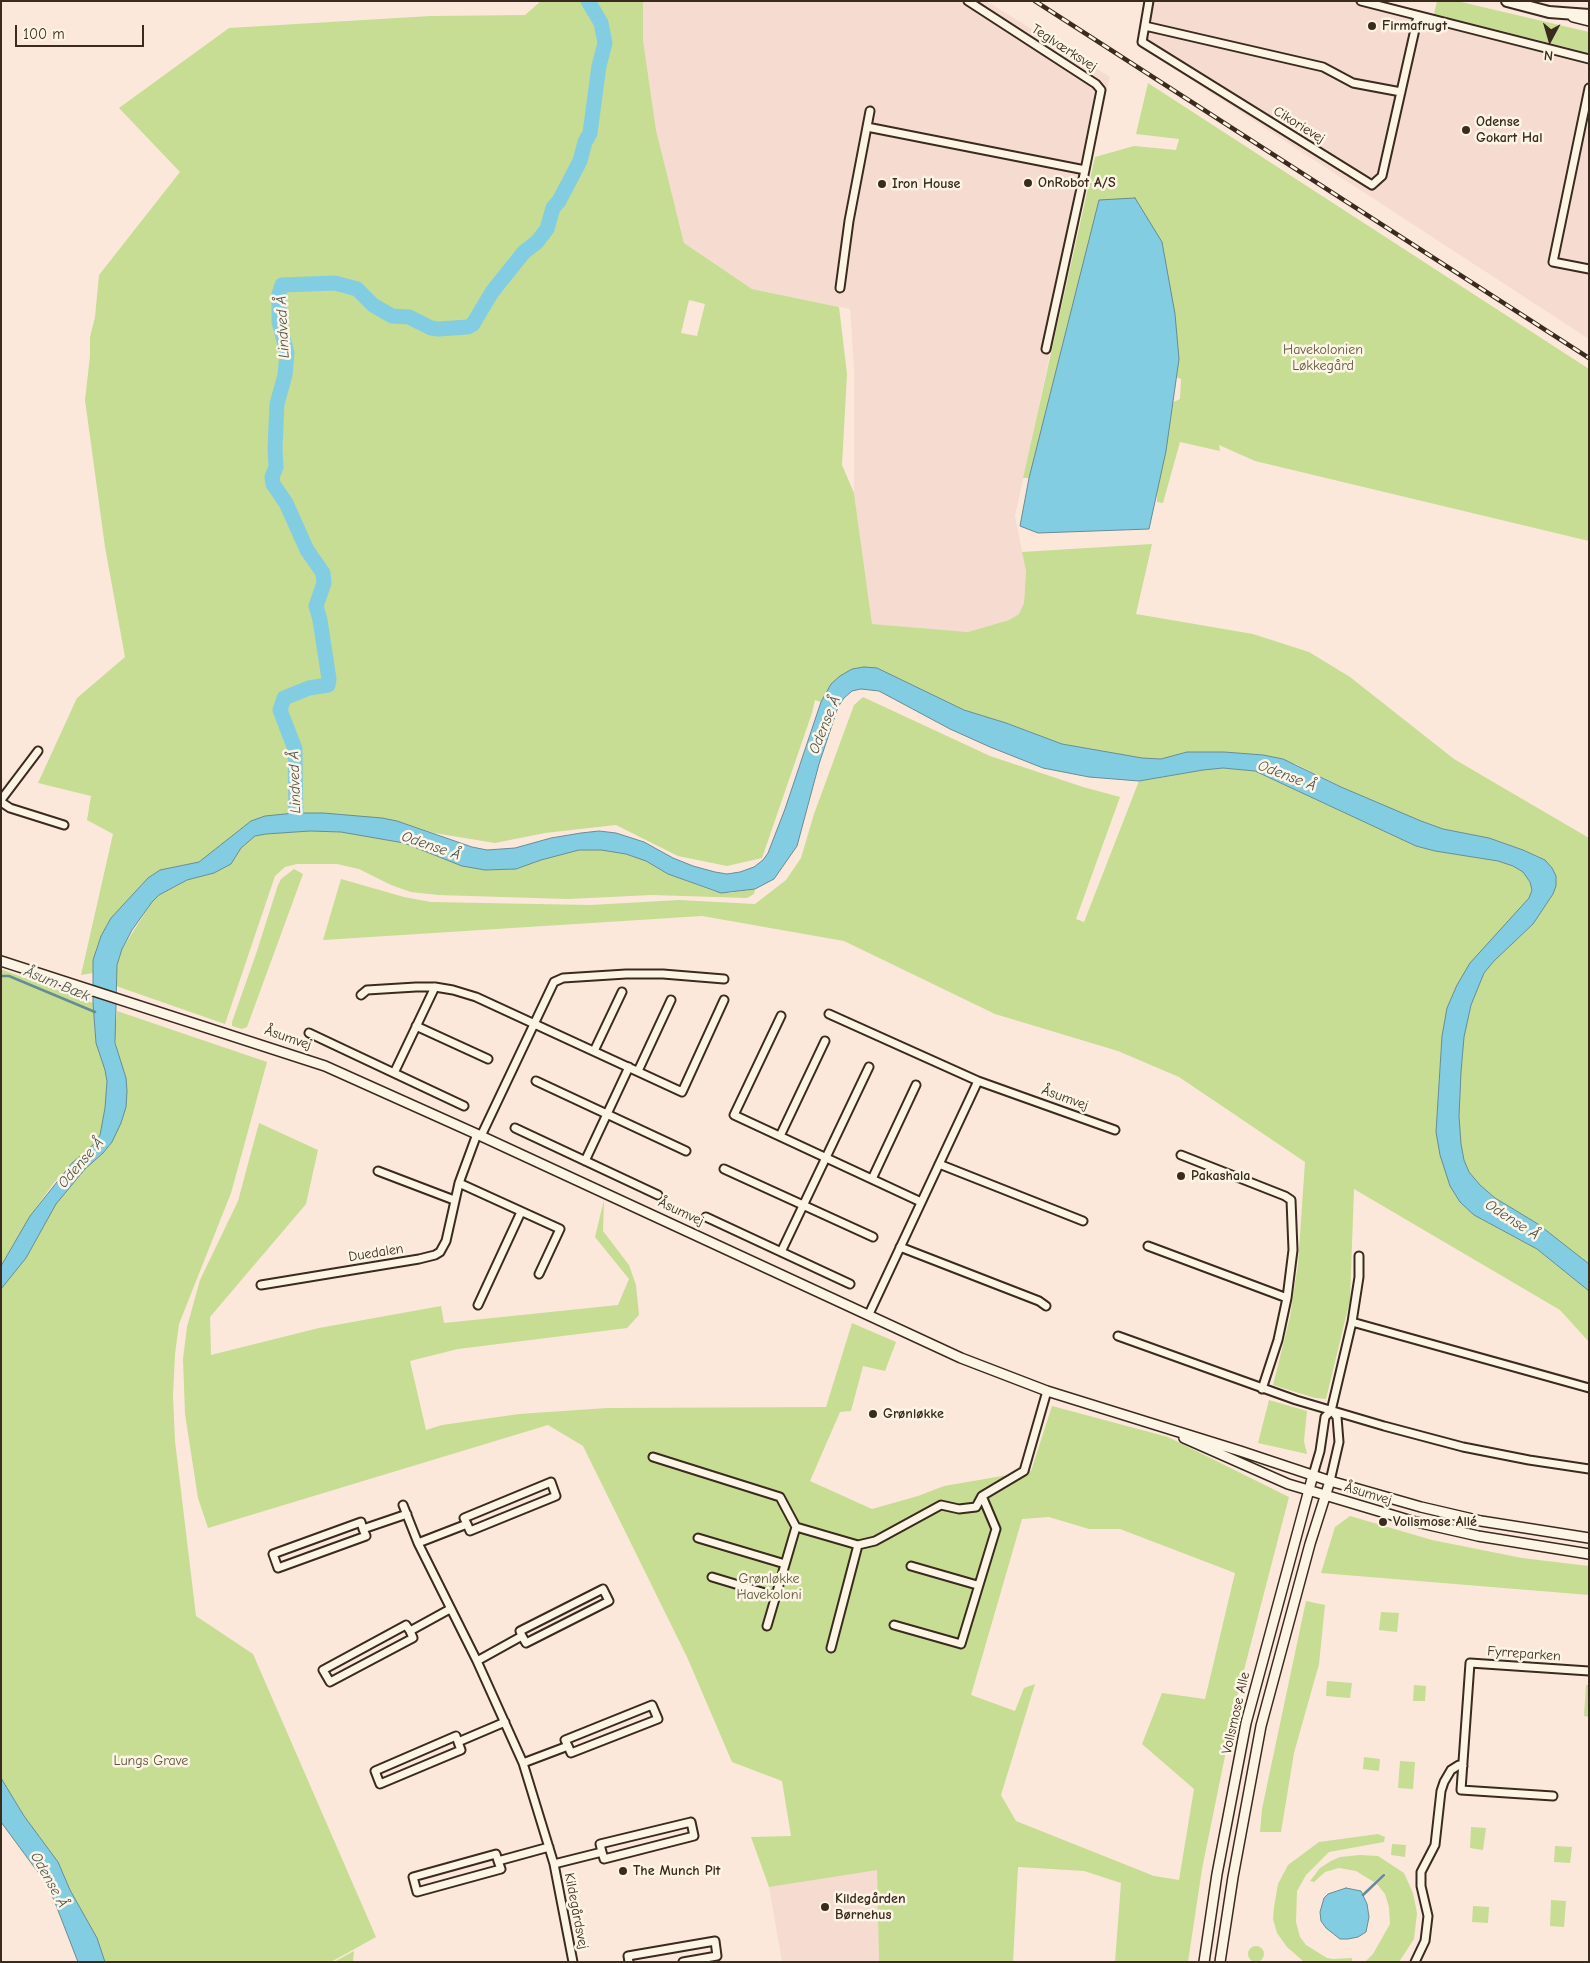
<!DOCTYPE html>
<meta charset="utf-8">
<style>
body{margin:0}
#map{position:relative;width:1590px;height:1963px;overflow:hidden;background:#fbe8db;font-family:"Comic Neue",sans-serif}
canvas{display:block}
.frame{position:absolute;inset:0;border:2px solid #3b2a1e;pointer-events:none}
.north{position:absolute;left:1525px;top:15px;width:50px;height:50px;-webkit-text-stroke:4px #fcf5e5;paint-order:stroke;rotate:186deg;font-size:14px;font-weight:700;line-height:20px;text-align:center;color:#3b2a1e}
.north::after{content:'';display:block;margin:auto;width:18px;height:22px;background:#3b2a1e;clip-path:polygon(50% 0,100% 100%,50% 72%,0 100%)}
.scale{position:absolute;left:15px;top:25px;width:129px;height:22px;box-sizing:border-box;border:2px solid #3b2a1e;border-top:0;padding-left:6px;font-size:15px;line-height:18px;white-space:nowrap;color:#3b2a1e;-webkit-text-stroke:4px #fcf5e5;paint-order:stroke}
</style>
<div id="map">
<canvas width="1590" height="1963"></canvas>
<div class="frame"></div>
<div class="north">N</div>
<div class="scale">100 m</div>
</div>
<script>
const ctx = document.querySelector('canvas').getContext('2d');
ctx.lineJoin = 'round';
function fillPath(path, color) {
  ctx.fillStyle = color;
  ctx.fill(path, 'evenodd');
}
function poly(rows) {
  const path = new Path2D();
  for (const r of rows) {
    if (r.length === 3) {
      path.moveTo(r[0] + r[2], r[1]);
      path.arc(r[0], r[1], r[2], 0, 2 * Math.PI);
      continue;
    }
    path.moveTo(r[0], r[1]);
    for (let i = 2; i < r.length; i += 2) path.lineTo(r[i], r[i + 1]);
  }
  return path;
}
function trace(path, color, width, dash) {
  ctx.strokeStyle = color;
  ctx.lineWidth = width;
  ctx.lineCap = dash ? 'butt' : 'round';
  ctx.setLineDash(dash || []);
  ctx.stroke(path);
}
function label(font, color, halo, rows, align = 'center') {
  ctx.font = font + ' "Comic Neue",sans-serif';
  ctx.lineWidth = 5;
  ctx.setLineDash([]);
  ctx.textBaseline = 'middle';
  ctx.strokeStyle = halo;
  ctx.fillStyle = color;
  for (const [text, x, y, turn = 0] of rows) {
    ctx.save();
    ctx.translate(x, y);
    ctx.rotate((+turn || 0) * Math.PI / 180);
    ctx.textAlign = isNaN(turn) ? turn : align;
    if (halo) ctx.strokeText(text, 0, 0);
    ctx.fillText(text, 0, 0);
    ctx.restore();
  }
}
fillPath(poly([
 [643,1,986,1,1110,77,1015,516,1026,571,1024,603,1019,614,1009,620,968,632,872,624,854,493,854,368,850,309,752,289,684,243,656,130,643,40],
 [1144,1,1383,1,1589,53,1589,339,1139,46],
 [877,1869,879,1962,782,1962,769,1887]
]), '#f6dbd0');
fillPath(poly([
 [541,1,643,1,643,40,656,130,684,243,752,289,839,307,847,374,842,465,854,493,872,624,968,632,1009,620,1019,614,1024,603,1026,571,1022,552,1152,544,1136,614,1253,634,1309,652,1350,677,1454,759,1589,838,1589,1264,1538,1224,1495,1198,1480,1185,1469,1172,1464,1160,1461,1144,1459,1116,1461,1072,1464,1037,1471,1005,1484,973,1494,961,1533,924,1553,894,1556,886,1556,876,1545,860,1523,850,1489,838,1443,829,1421,821,1341,787,1296,764,1263,755,1224,752,1187,752,1161,759,1142,758,1062,744,1006,723,964,710,877,668,831,684,821,702,815,700,812,713,762,858,727,866,678,856,616,825,545,833,495,843,434,833,397,821,323,813,295,813,265,816,251,821,199,862,160,870,148,878,111,918,101,936,96,949,93,973,81,975,113,834,87,820,91,796,38,783,77,698,125,657,105,547,85,400,90,356,90,337,95,317,99,275,180,172,119,108,229,28,431,16,525,15],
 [689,300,705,304,697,336,681,333],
 [1437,1,1457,1,1589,32,1589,53,1434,14],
 [1148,83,1589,369,1589,541,1255,461,1219,445,1220,451,1180,442,1163,503,1157,502,1159,409,1180,399,1181,379,1163,372,1033,478,1023,478,1095,157,1134,146,1176,150,1179,139,1136,134],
 [863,697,990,756,1083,787,1120,797,1076,919,1084,922,1139,781,1203,770,1223,768,1255,771,1416,846,1435,851,1498,861,1513,866,1523,872,1530,882,1532,890,1529,898,1457,985,1447,1008,1442,1036,1436,1132,1474,1215,1537,1249,1589,1291,1589,1342,1560,1310,1354,1189,1350,1300,1326,1399,1315,1398,1273,1385,1290,1317,1298,1264,1305,1162,1179,1077,1118,1051,995,1014,844,941,702,916,323,940,341,879,404,897,431,902,590,905,679,900,755,904,786,880,801,858,814,814,854,705],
 [310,831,341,832,404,843,462,866,485,870,516,869,541,860,579,850,601,850,626,854,644,860,668,874,713,891,729,893,755,889,754,894,747,898,652,895,568,899,438,895,411,892,391,885,359,869,337,864,297,864,285,867,275,876,225,1024,116,986,117,965,122,949,152,902,159,895,187,880,214,873,231,864,241,848,247,841,255,836,266,834],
 [294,869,303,874,247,1027,242,1029,232,1026,232,1022,256,954,278,885,281,879],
 [3,970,93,1003,96,1043,105,1070,107,1081,105,1108,100,1135,94,1144,72,1163,53,1184,30,1216,1,1266,1,971],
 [117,1011,267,1062,231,1193,179,1324,175,1354,173,1396,175,1441,196,1616,253,1654,376,1937,331,1962,105,1962,97,1938,70,1890,58,1862,24,1816,1,1778,1,1289,26,1258,56,1204,65,1191,85,1169,103,1153,112,1142,117,1051,115,1036],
 [259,1123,318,1150,306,1204,210,1317,211,1355,319,1328,441,1306,444,1323,618,1305,629,1279,595,1237,604,1200,603,1231,629,1265,636,1285,639,1315,627,1328,458,1349,410,1361,426,1430,442,1425,519,1414,607,1408,826,1407,852,1323,896,1342,885,1371,863,1366,851,1411,840,1412,810,1481,872,1509,918,1496,944,1486,1031,1471,1052,1406,1168,1437,1289,1497,1237,1697,1202,1869,1188,1962,1115,1962,1121,1883,1084,1871,1018,1867,1013,1962,879,1962,877,1870,769,1887,751,1837,791,1836,782,1781,732,1762,687,1657,583,1446,548,1425,208,1528,198,1498,185,1414,183,1359,187,1327,200,1280,238,1201],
 [1049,1517,1089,1529,1120,1529,1235,1573,1205,1699,1162,1693,1142,1744,1194,1789,1179,1880,1154,1876,1016,1821,1001,1795,1035,1684,1024,1688,1015,1711,971,1695,1022,1519],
 [1269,1400,1307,1411,1304,1441,1307,1454,1258,1443],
 [1350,1516,1432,1540,1522,1558,1589,1566,1589,1595,1321,1573,1335,1527],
 [1306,1601,1325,1605,1319,1664,1294,1753,1281,1832,1260,1832,1262,1809],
 [1381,1612,1399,1613,1397,1632,1379,1630],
 [1327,1681,1352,1683,1350,1698,1326,1696],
 [1414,1685,1426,1686,1425,1701,1413,1701],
 [1586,1685,1589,1685,1589,1717,1584,1716],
 [1364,1757,1380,1759,1379,1771,1363,1769],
 [1400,1761,1415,1762,1413,1789,1398,1788],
 [1471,1827,1486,1828,1483,1850,1470,1848],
 [1378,1834,1385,1837,1384,1842,1329,1852,1306,1875,1297,1891,1296,1922,1300,1937,1306,1945,1327,1958,1333,1959,1352,1958,1352,1961,1303,1961,1287,1947,1277,1933,1273,1919,1274,1907,1278,1884,1288,1865,1319,1842],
 [1392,1844,1406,1845,1405,1857,1391,1855],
 [1555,1846,1572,1847,1570,1863,1554,1862],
 [1360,1855,1378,1856,1404,1873,1413,1893,1417,1913,1414,1939,1399,1962,1365,1962,1373,1954,1390,1924,1389,1907,1385,1894,1377,1884,1386,1875,1384,1873,1374,1882,1356,1871,1339,1868,1325,1872,1314,1882,1310,1881,1320,1868,1331,1861,1340,1857],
 [1551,1900,1566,1901,1564,1927,1550,1926],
 [1473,1906,1489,1907,1488,1923,1472,1922],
 [1256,1954,8],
 [354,1951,353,1962,334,1962]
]), '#c6dd93');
const water = poly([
 [1135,198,1162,242,1175,314,1179,359,1166,451,1149,529,1038,533,1020,526,1029,478,1099,200,1135,198],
 [864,667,877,668,964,710,1006,723,1062,744,1142,758,1161,759,1187,752,1224,752,1263,755,1283,759,1341,787,1421,821,1443,829,1489,838,1523,850,1545,860,1552,868,1556,876,1556,886,1553,894,1533,924,1494,961,1484,973,1471,1005,1464,1037,1461,1072,1459,1116,1461,1144,1464,1160,1469,1172,1480,1185,1495,1198,1538,1224,1589,1264,1589,1291,1537,1249,1474,1215,1460,1202,1450,1186,1440,1155,1436,1132,1442,1036,1447,1008,1457,985,1470,963,1529,898,1532,890,1530,882,1523,872,1513,866,1498,861,1435,851,1416,846,1255,771,1223,768,1203,770,1139,781,1089,777,1043,768,990,747,950,729,879,691,861,689,852,691,844,698,838,707,819,764,797,846,774,879,755,889,721,893,668,874,646,861,626,854,601,850,579,850,541,860,516,869,485,870,462,866,404,843,341,832,310,831,266,834,255,836,241,848,231,864,214,873,187,880,159,895,152,902,132,930,122,949,117,965,115,1043,126,1078,127,1091,126,1107,121,1123,112,1142,103,1153,85,1169,56,1204,26,1258,1,1289,1,1266,30,1216,72,1163,94,1144,100,1135,105,1108,107,1081,105,1070,96,1043,93,1003,93,960,101,936,111,918,148,878,160,870,199,862,251,821,265,816,295,813,323,813,382,818,397,821,472,847,487,850,515,848,551,838,581,833,599,831,616,833,644,842,673,858,693,866,715,872,727,874,740,872,754,867,763,860,768,853,785,809,821,702,831,684,840,676,852,669,864,667],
 [1,1778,24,1816,58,1862,70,1890,97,1938,105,1962,78,1962,54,1900,43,1879,1,1822,1,1778],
 [1346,1888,1361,1891,1367,1904,1369,1917,1366,1932,1358,1937,1348,1939,1340,1939,1326,1928,1321,1921,1320,1912,1324,1898,1328,1894,1346,1888]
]);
fillPath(water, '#83cde3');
trace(water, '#668c94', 1);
trace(poly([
 [1,976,9,976,95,1012],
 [1363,1895,1384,1875]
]), '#668c94', 2.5);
trace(poly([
 [296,823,295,749,280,710,284,698,309,688,328,685,329,679,320,620,316,606,324,583,323,573,307,550,286,503,273,484,272,477,276,467,275,448,277,404,285,375,287,353,279,322,279,294,282,285,335,283,357,289,373,305,392,316,409,317,431,328,438,329,468,327,473,324,492,292,524,252,537,242,547,229,553,208,559,201,580,161,585,142,590,133,599,66,605,43,601,23,588,1]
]), '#83cde3', 15);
const minor = poly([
 [1149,1,1142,42,1372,185,1382,176,1418,16],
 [1361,1,1589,59],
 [1145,26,1323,67,1353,83,1401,92],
 [1589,88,1553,262,1589,269],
 [867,127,1085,170,1101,90,1096,84,968,1],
 [840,288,849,221,870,111],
 [1046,349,1085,170],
 [1,800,38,751],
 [1,802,10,808,64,825],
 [361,995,367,990,416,987,435,987,453,990,476,997,682,1092,724,1000],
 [829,1014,978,1081,1115,1130],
 [781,1016,734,1115,921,1202],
 [416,1026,488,1059],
 [309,1033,464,1106],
 [594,1051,622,992],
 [638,1071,671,1000],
 [394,1073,435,987],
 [536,1081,686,1151],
 [515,1128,658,1195],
 [481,1136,554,982,563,978,626,974,663,974,724,979],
 [780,1136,825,1041],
 [1181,1155,1285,1196,1291,1200,1293,1250,1287,1298,1278,1340,1262,1389],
 [585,1161,629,1067],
 [939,1164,1083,1221],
 [724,1169,873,1237],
 [378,1171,454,1200],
 [872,1179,916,1085],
 [459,1183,560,1229,539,1274],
 [706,1217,850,1284],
 [1148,1246,1287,1298],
 [900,1247,1039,1301,1046,1306],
 [781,1252,869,1067],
 [261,1285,419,1259,435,1255,440,1252,446,1241,459,1183,477,1134],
 [478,1305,521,1212],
 [869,1314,978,1081],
 [1352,1322,1589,1388],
 [1118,1336,1296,1400,1384,1426,1463,1447,1529,1460,1589,1469],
 [653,1457,780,1497,796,1527],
 [1313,1475,1320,1451,1325,1417,1331,1411,1352,1322,1359,1277,1359,1256],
 [1330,1481,1339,1442,1337,1417,1333,1412],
 [403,1505,418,1543,477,1661,523,1763,554,1864,573,1962],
 [363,1529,366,1536,278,1568,273,1554,361,1522,363,1529,407,1514],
 [698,1538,785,1564],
 [418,1543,467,1524,470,1531,556,1496,551,1482,464,1518,467,1524],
 [911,1566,977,1585],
 [712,1577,775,1596],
 [894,1625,961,1644,996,1529,982,1496],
 [767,1626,796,1527,858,1545,875,1541,941,1505,959,1509,976,1507,982,1496,1024,1471,1047,1391],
 [410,1631,413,1638,330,1682,323,1670,406,1625,410,1631,450,1609],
 [831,1648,858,1545],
 [477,1661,522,1636,526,1643,609,1601,603,1589,520,1631,522,1636],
 [458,1742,461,1750,380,1784,375,1771,456,1736,458,1742,505,1722],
 [523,1763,568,1746,571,1753,658,1719,652,1705,565,1740,568,1746],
 [1553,1796,1461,1790,1470,1663,1589,1671],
 [498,1861,501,1869,417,1892,413,1877,496,1854,498,1861,549,1847],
 [554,1864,602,1852,604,1859,694,1836,691,1822,600,1844,602,1852],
 [629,1962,628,1956,715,1941,717,1956,683,1962],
 [1415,1962,1425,1941,1428,1916,1421,1886,1421,1872,1435,1845,1441,1791,1444,1782,1451,1770,1459,1765,1463,1766]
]);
const tertiary = poly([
 [1573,17,1589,21],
 [1,961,325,1066,481,1136,961,1358,1047,1391,1240,1451,1330,1481,1421,1507,1481,1521,1589,1538],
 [1184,1438,1288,1484,1412,1521,1478,1536,1589,1554],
 [1204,1962,1217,1874,1246,1723,1313,1475],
 [1220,1962,1233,1877,1261,1726,1310,1544,1330,1481]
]);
const secondary = poly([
 [1507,1,1549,12,1589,15]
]);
trace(minor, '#3b2a1e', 11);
trace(tertiary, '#3b2a1e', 12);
trace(secondary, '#3b2a1e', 14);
trace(minor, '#fcf5e5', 7);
trace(tertiary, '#fcf5e5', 9);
trace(secondary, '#fcf5e5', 10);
const rail = poly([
 [1035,1,1589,358]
]);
trace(rail, '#3b2a1e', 4.5);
trace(rail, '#fcf5e5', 2.5, [8]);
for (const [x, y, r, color] of [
 [1372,26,5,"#3b2a1e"],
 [1466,130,5,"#3b2a1e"],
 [1028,183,5,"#3b2a1e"],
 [882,184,5,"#3b2a1e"],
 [1181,1176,5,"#3b2a1e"],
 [873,1414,5,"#3b2a1e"],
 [1383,1522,5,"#3b2a1e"],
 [623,1871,5,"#3b2a1e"],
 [825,1907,5,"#3b2a1e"]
]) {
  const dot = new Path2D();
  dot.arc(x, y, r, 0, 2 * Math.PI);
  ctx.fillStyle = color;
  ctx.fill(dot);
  trace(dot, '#fcf5e5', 2);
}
label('bold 14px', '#3b2a1e', '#fcf5e5', [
 ["Firmafrugt",1382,26],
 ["Odense",1476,122],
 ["Gokart Hal",1476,138],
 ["OnRobot A/S",1038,183],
 ["Iron House",892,184],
 ["Pakashala",1191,1176],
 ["Grønløkke",883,1414],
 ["Vollsmose Allé",1393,1522],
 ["The Munch Pit",633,1871],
 ["Kildegården",835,1899],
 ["Børnehus",835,1915]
], 'left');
label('14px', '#3b2a1e', '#fcf5e5', [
 ["Teglværksvej",1064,48,33],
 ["Cikorievej",1299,125,32],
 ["Åsumvej",288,1038,19],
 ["Åsumvej",1065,1098,20],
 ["Åsumvej",681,1212,25],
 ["Duedalen",376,1253,-9],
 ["Åsumvej",1368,1494,17],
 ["Fyrreparken",1524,1654,4],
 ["Vollsmose Alle",1236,1713,-77],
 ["Kildegårdsvej",576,1911,79]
]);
label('14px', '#5e573b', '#fcf5e5', [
 ["Havekolonien",1323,350],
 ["Løkkegård",1323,366],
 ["Grønløkke",769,1579],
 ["Havekoloni",769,1595],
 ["Lungs Grave",151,1761]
]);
label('italic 15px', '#4d534f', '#fcf5e5', [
 ["Lindved Å",283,327,-93],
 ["Odense Å",825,725,-68],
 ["Odense Å",1287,776,21],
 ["Lindved Å",295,782,-92],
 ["Odense Å",431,846,19],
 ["Åsum Bæk",57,984,22],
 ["Odense Å",81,1163,-49],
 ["Odense Å",1512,1220,33],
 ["Odense Å",49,1880,61]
]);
</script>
